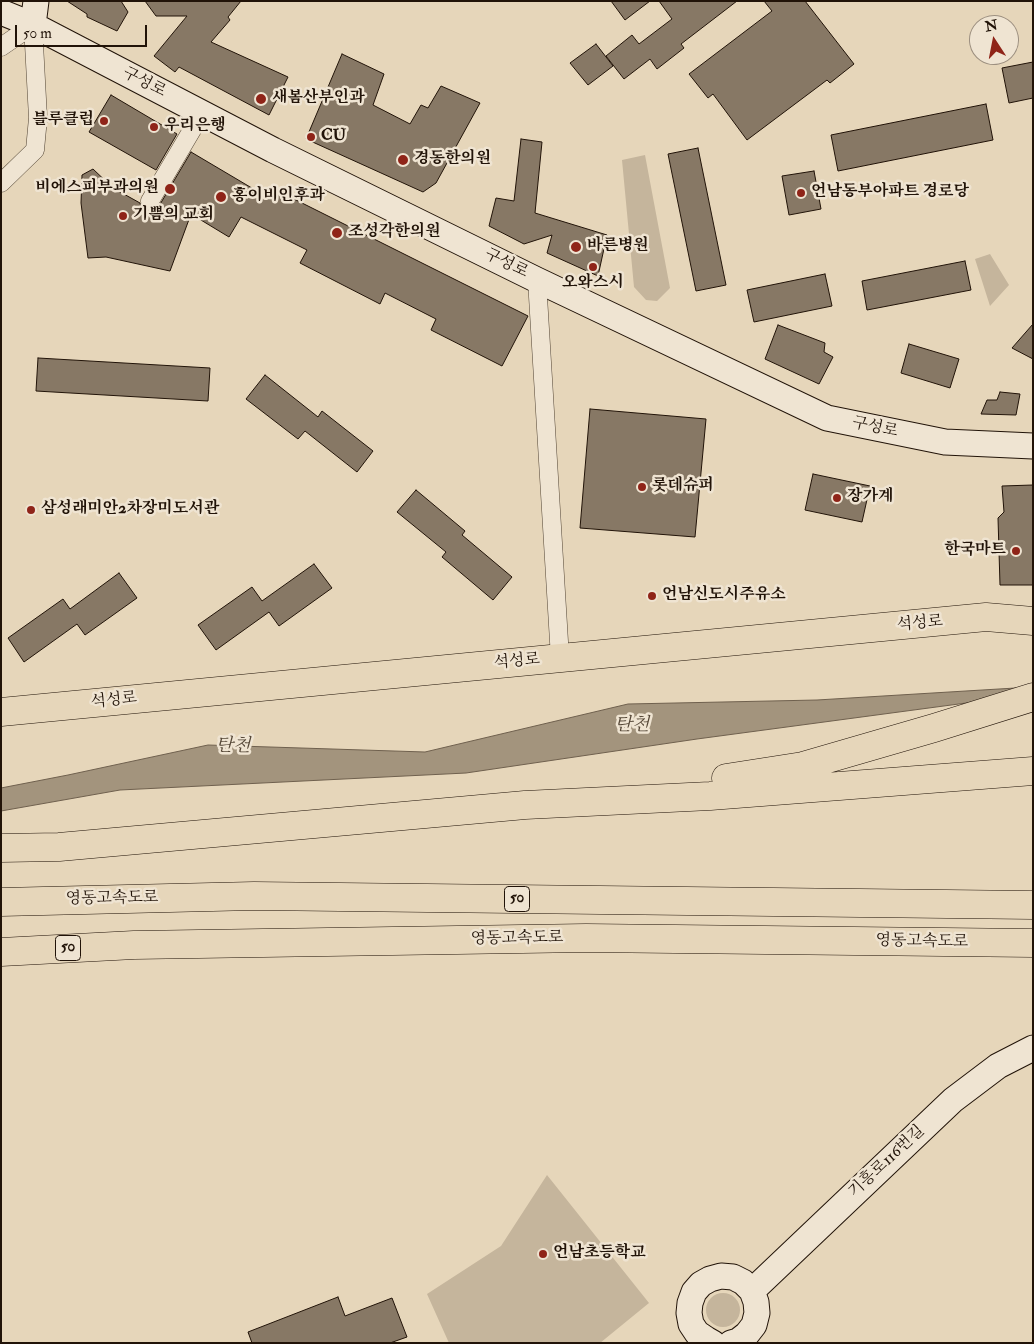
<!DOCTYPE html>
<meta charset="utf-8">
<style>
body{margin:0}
#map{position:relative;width:1034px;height:1344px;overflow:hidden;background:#e6d6ba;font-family:"IM FELL Double Pica",serif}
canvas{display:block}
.frame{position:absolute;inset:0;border:2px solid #211308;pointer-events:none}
.north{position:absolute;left:969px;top:15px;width:50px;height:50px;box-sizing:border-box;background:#efe4d2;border:1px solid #9d9081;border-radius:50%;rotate:349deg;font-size:14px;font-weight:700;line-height:20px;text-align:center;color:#211308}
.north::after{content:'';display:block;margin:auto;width:18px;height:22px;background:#8f2418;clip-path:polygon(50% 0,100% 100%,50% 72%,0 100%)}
.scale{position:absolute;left:15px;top:25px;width:132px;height:22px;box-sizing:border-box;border:2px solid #211308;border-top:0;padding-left:6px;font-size:15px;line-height:18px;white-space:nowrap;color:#211308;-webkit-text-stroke:4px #efe4d2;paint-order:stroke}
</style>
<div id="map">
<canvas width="1034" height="1344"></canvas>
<div class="frame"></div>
<div class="north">N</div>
<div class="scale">50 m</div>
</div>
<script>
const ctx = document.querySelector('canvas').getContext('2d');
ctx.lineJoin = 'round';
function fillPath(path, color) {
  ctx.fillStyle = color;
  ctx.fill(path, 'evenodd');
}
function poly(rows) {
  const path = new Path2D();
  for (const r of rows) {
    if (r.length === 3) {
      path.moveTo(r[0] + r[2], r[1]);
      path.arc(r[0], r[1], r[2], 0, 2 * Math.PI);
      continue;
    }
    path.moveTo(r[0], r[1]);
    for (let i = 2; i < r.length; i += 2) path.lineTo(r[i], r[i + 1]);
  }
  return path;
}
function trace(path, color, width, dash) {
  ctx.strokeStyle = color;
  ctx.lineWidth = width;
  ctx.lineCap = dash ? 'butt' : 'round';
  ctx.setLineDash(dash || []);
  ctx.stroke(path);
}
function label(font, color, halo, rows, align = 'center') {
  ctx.font = font + ' "IM FELL Double Pica","Noto Serif KR",serif';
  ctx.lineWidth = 5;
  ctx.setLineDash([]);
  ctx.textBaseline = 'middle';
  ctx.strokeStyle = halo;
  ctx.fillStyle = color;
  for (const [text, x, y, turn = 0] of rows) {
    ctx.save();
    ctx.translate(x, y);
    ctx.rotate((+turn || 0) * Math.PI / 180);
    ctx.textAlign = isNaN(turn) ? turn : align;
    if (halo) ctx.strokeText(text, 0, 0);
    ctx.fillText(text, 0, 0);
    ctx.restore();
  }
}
fillPath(poly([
 [645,155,670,288,657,301,646,300,634,287,622,160],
 [990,254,1009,285,990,306,975,259],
 [547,1175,649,1303,600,1343,449,1343,427,1294,501,1246],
 [723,1310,17]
]), '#c5b59c');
const water = poly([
 [1032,687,1011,697,697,739,466,773,120,790,1,811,1,788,68,775,208,745,425,752,628,704,817,700,1032,687]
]);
fillPath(water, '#a3947d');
trace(water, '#6f604e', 1);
const building = poly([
 [67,1,121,1,128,12,117,31,87,17,87,14,67,1],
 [145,1,241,1,228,17,230,20,211,42,288,77,269,115,179,67,175,72,154,56,187,16,156,16,145,1],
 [611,1,650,1,625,20,611,1],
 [659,1,737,1,681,44,684,48,657,69,650,59,624,79,606,56,632,35,639,44,672,19,659,1],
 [764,1,805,1,854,64,830,83,827,80,747,140,713,94,708,98,689,74,772,11,764,1],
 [596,44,613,66,588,85,570,63,596,44],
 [342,54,384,74,373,105,410,124,421,105,428,108,441,86,480,103,436,183,423,192,306,139,342,54],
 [1033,62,1033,98,1009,103,1002,68,1033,62],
 [111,95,177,134,156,170,89,132,111,95],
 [986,104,993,140,838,171,831,135,986,104],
 [521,139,542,142,535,213,607,235,598,276,547,253,552,235,524,244,489,226,496,198,514,201,521,139],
 [698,148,726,285,696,291,668,154,698,148],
 [191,152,267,197,272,188,528,316,502,366,431,330,436,319,385,293,380,304,300,263,307,250,241,217,229,237,191,214,170,271,106,257,88,258,81,203,82,175,93,169,113,188,140,203,141,207,144,210,149,212,155,211,159,206,191,152],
 [814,171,821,209,789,215,782,176,814,171],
 [965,261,971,290,867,310,862,281,965,261],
 [825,274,832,306,754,322,747,290,825,274],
 [1033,324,1033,359,1012,348,1033,324],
 [778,325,825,343,824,352,833,357,819,384,765,359,778,325],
 [909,344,959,359,950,388,901,373,909,344],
 [38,358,210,368,208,401,36,391,38,358],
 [265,375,318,417,322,411,373,451,357,472,305,431,298,439,246,399,265,375],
 [1000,392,1020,394,1016,415,981,414,987,400,997,400,1000,392],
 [590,409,706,419,695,537,580,528,590,409],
 [813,474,870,486,862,522,805,510,813,474],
 [1033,485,1033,585,1000,585,998,518,1004,512,1002,486,1033,485],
 [416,490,465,531,462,535,512,577,493,600,442,557,446,552,397,512,416,490],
 [314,564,332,588,279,626,269,612,216,650,198,625,252,587,262,601,314,564],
 [119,573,137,598,85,635,77,624,24,662,8,638,63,599,70,609,119,573],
 [338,1297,345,1316,392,1298,407,1337,390,1343,252,1343,248,1332,338,1297]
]);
fillPath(building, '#877865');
trace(building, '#211308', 1);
const street = poly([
 [1,47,33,25],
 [1,183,35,150,38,118,33,25],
 [150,201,202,113],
 [537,280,560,658]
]);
const secondary = poly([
 [1,12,33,25,273,150,537,280,827,418,945,442,1033,446],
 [33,25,36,1],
 [752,1291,953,1100,998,1066,1033,1048],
 [713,1343,706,1339,697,1333,691,1324,689,1313,690,1303,694,1292,701,1284,710,1279,721,1276,733,1277,743,1282,752,1291,756,1302,757,1313,754,1325,747,1334,738,1341,731,1343]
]);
const highway = poly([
 [1,712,986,617,1033,621],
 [726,778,803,766,934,728,1033,697],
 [1,848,59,847,525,805,710,796,1033,771],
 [1,902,254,896,1033,905],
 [1,952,134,945,586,938,1033,943]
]);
trace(street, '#524434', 19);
trace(secondary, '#211308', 27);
trace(highway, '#211308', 29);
trace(street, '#efe4d2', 18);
trace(secondary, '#efe4d2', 25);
trace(highway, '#e6d6ba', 28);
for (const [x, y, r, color] of [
 [261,99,6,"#8f2418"],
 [104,121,5,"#8f2418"],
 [154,127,5,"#8f2418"],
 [311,137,5,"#8f2418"],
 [403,160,6,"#8f2418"],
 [170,189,6,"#8f2418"],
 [801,193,5,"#8f2418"],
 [221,197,6,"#8f2418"],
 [123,216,5,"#8f2418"],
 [337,233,6,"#8f2418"],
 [576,247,6,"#8f2418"],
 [593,267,5,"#8f2418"],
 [642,487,5,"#8f2418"],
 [837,498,5,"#8f2418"],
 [31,510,5,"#8f2418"],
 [1016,551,5,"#8f2418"],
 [652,596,5,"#8f2418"],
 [543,1254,5,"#8f2418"]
]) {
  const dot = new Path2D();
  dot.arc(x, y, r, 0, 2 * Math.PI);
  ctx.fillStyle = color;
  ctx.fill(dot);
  trace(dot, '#efe4d2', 2);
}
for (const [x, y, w] of [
 [517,899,25],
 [68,948,25]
]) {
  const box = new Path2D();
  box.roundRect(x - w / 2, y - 12.5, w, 25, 4);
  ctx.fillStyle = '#efe4d2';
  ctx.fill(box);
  trace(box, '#211308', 1);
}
label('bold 15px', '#211308', null, [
 ["50",517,899],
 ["50",68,948]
]);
label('16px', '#211308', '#efe4d2', [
 ["구성로",144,83,27],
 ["구성로",506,264,26],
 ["구성로",875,428,12],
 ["석성로",920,624,-5],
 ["석성로",517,662,-5],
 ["석성로",114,701,-6],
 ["영동고속도로",112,899,-1],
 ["영동고속도로",517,939,-1],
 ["영동고속도로",922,942,1],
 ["기흥로116번길",887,1162,-43]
]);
label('bold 16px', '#211308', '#efe4d2', [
 ["새봄산부인과",272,99],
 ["블루클럽",94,121,"right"],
 ["우리은행",164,127],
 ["CU",321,137],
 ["경동한의원",414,160],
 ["비에스피부과의원",159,189,"right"],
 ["언남동부아파트 경로당",811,193],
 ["홍이비인후과",232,197],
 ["기쁨의 교회",133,216],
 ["조성각한의원",348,233],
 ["바른병원",587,247],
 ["오와스시",593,284,"center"],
 ["롯데슈퍼",652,487],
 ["장가계",847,498],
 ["삼성래미안2차장미도서관",41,510],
 ["한국마트",1006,551,"right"],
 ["언남신도시주유소",662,596],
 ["언남초등학교",553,1254]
], 'left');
label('italic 18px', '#554737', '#efe4d2', [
 ["탄천",632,726],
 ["탄천",233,747,1]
]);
</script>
